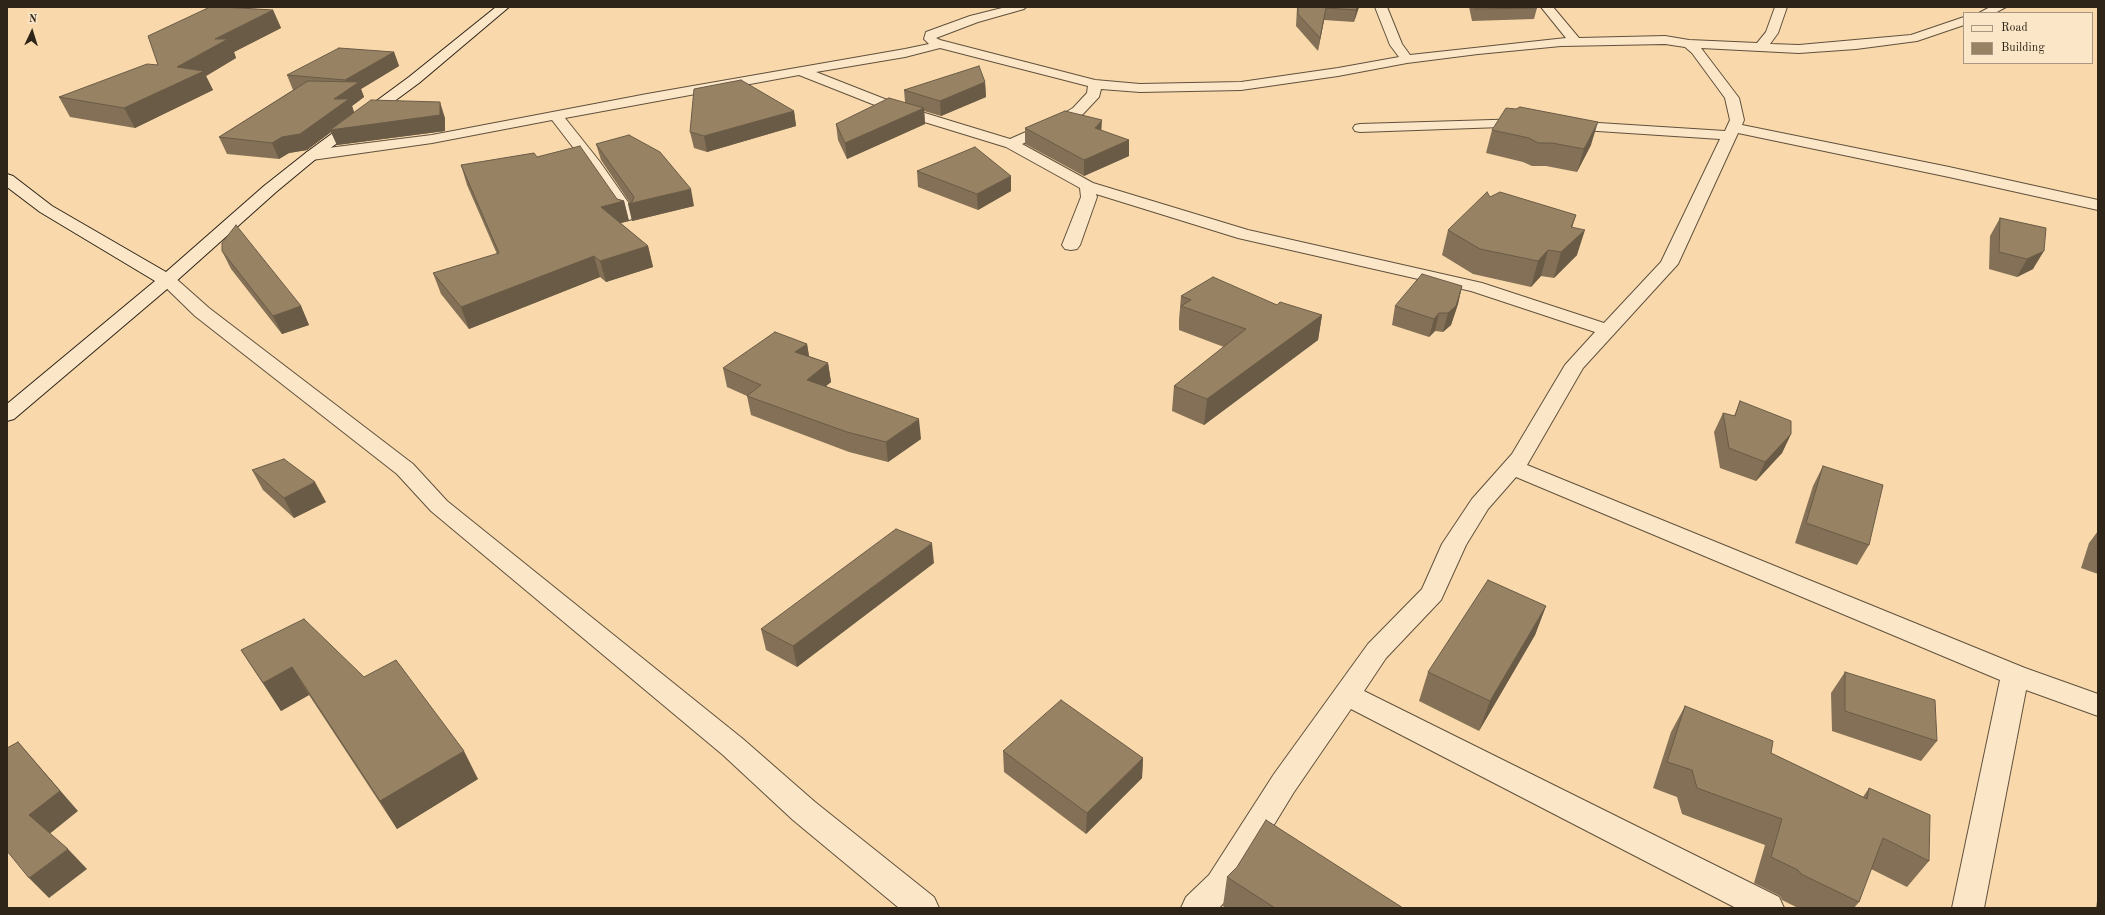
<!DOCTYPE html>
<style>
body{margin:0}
#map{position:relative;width:2105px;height:915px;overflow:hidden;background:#f9d9ab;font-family:"Old Standard TT",serif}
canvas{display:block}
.frame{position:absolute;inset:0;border:8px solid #2e2417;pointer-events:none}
.legend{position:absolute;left:1963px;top:12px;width:130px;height:52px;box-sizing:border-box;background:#fbe6c8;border:1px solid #a99881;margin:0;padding:5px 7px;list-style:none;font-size:12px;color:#2e2417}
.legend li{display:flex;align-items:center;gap:8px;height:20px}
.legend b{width:20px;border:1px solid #a99881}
.north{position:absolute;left:12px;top:12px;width:40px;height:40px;-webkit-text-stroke:3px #fbe6c8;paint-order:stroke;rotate:4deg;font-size:11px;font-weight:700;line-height:16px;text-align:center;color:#2e2417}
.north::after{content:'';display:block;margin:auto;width:14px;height:18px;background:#2e2417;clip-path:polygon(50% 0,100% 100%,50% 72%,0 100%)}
</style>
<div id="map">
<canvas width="2105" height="915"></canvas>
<div class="frame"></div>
<ul class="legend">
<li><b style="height:5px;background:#fbe6c8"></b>Road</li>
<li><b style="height:11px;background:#988264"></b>Building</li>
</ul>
<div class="north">N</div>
</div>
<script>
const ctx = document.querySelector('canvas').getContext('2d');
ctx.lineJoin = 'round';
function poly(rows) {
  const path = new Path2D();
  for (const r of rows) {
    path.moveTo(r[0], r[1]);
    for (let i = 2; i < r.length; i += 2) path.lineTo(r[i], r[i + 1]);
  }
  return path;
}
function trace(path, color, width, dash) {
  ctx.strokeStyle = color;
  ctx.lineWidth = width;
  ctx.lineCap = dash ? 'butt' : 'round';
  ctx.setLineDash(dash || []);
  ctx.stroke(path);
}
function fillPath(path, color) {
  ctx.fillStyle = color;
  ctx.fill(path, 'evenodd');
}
const street = poly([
 [1006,7,1026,7,1024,9,978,22,936,38,940,40,1095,80,1140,84,1241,82,1338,68,1399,57,1390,45,1375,7,1387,7,1402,44,1410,55,1566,38,1541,7,1553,7,1579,38,1665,36,1689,40,1757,43,1766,32,1775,7,1787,7,1778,33,1770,44,1799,45,1911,35,1964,17,1964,25,1917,41,1856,49,1799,53,1701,48,1739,98,1744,120,1742,125,1949,167,2098,200,2098,210,1949,177,1738,133,1678,264,1583,368,1527,465,2025,668,2098,694,2098,716,2026,690,1984,908,1952,908,2000,680,1516,477,1488,509,1466,545,1441,600,1386,658,1364,691,1779,897,1784,908,1736,908,1351,709,1294,792,1231,895,1219,908,1181,908,1186,897,1209,875,1274,774,1368,644,1422,589,1442,544,1472,499,1512,454,1565,365,1595,332,1471,291,1238,238,1096,194,1097,197,1080,245,1077,249,1071,250,1065,249,1062,245,1081,197,1080,188,1006,147,895,113,799,75,565,118,600,162,637,215,635,218,629,220,623,218,589,168,552,120,432,143,312,160,307,158,304,155,307,152,312,150,432,135,647,94,905,49,929,44,924,39,926,32,970,16,1006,7],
 [1665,44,1685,47,1692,53,1725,98,1730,120,1725,131,1567,121,1562,122,1560,125,1562,128,1567,129,1720,139,1661,262,1604,323,1482,283,1248,230,1093,183,1022,144,1063,126,1083,114,1099,97,1101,89,1140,92,1241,90,1338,76,1407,63,1478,54,1561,46,1665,44],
 [940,48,1088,86,1087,93,1073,108,1053,120,1010,139,905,107,816,72,905,57,940,48],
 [1990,7,2006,7,1995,13,1979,13,1990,7],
 [1525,119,1530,120,1532,123,1530,126,1360,132,1355,131,1353,128,1355,125,1360,124,1525,119],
 [167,275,173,276,209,308,413,464,447,501,743,739,815,802,934,897,939,908,899,908,793,820,723,755,431,511,397,474,195,316,158,280,161,276,167,275]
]);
const secondary = poly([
 [496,7,509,7,419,83,317,158,276,192,173,284,14,419,7,421,7,404,155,281,40,212,7,187,7,174,13,176,52,206,166,272,264,186,307,152,409,77,496,7]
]);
trace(street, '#61513c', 2);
trace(secondary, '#2e2417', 2);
fillPath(street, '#fbe6c8');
fillPath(secondary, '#fbe6c8');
fillPath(poly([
 [1297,7,1359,7,1354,22,1324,20,1318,51,1296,26],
 [1469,7,1536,7,1537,8,1534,19,1472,21],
 [273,10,281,28,234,52,236,58,206,76,213,90,135,128,70,117,59,97,158,65],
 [394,52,399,66,361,89,364,97,352,106,354,112,445,118,445,131,337,145,331,132,307,150,289,153,279,159,227,154,219,137,293,90,287,75],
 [985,82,986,97,941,116,924,111,925,124,847,159,838,140,836,124,905,102,904,90],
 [794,111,796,126,707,152,694,148,690,132],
 [1025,128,1129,140,1129,156,1084,176,1025,144],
 [1492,130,1591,145,1577,172,1546,166,1532,166,1523,162,1486,153],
 [596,144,694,206,632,221,630,203,601,160],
 [537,157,617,199,624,201,629,221,620,223,648,246,653,267,606,282,600,277,469,329,441,294,433,273,497,254,467,185,461,165],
 [917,171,1011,176,1011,191,978,210,918,187],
 [1490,197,1576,215,1572,227,1577,255,1554,278,1541,276,1531,287,1473,274,1442,255,1448,230],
 [2000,218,2046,228,2033,269,2017,277,1989,269,1990,236],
 [222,251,301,306,309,325,282,334,231,269],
 [1462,286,1458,304,1451,325,1443,332,1435,331,1429,337,1392,325,1395,306],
 [1181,296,1277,305,1322,315,1318,340,1204,425,1172,411,1174,386,1224,347,1179,330,1179,320],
 [807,344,809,356,828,363,831,382,826,386,921,439,888,462,849,452,751,415,747,396,727,387,723,368],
 [1740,401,1791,434,1782,453,1756,481,1720,468,1714,432,1723,413,1734,416],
 [1823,466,1869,545,1857,565,1795,543,1813,486],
 [252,470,326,502,294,518,263,490],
 [2098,531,2098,574,2081,568,2089,543],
 [934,563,797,667,766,650,761,629],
 [1546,606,1535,635,1479,731,1419,701,1428,672],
 [241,650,364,677,478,779,397,829,309,695,281,711],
 [1845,672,1937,741,1921,761,1832,731,1831,693],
 [1685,706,1771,753,1863,797,1869,788,1929,861,1907,887,1871,869,1859,902,1854,908,1798,908,1782,900,1780,896,1754,883,1765,845,1682,814,1677,797,1653,788,1671,732],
 [1003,751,1143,758,1142,778,1086,834,1004,772],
 [1227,877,1403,908,1225,908,1223,906],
 [2098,894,2098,908,2096,908]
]), '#837056');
fillPath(poly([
 [1357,7,1359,7,1354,22,1356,10],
 [1326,8,1324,20,1318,51,1320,38],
 [273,10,281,28,234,52,236,58,206,76,213,90,135,128,124,108,215,39],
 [394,52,399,66,361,89,364,97,352,106,355,115,440,102,445,118,445,131,337,145,331,132,307,150,289,153,279,159,272,143,282,137,334,99,349,89,345,80],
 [985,82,986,97,941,116,940,101],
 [924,108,925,124,847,159,845,143],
 [794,111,796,126,707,152,704,136],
 [1102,120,1101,136,1095,128],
 [1598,122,1591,145,1577,172,1584,149],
 [1129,140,1129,156,1084,176,1084,160],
 [1011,176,1011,191,978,210,977,194],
 [691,189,694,206,632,221,628,204],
 [624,201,629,221,606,227,601,207],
 [1576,215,1568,240,1585,230,1577,255,1554,278,1561,252,1571,227],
 [648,246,653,267,606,282,600,261],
 [1548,250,1541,276,1531,287,1538,261],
 [2044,251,2033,269,2017,277,2027,259],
 [594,256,600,277,469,329,461,307],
 [1462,286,1458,304,1451,325,1443,332,1448,313],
 [301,306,309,325,282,334,273,316],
 [1439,313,1435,331,1429,337,1434,319],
 [1322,315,1318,340,1204,425,1207,399],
 [807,344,810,363,795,352],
 [828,363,831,382,810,399,807,380],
 [919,419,921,439,888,462,886,442],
 [1791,434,1782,453,1756,481,1765,462],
 [315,482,326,502,294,518,284,498],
 [932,543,934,563,797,667,793,646],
 [1546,606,1535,635,1479,731,1490,701],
 [292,667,309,695,281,711,263,683],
 [18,742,78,811,47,836,29,815],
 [464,751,478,779,397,829,380,801],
 [1143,758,1142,778,1086,834,1087,813],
 [68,849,87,869,49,898,29,878]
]), '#6a5b46');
const building = poly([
 [210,7,223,7,273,10,215,39,228,39,177,67,204,71,124,108,59,97,147,64,158,65,148,36,210,7],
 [1298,7,1357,7,1356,10,1326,8,1320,38,1298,14,1298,7],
 [1474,7,1536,7,1537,8,1475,9,1474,7],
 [339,48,394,52,345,80,287,75,339,48],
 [979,66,985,82,940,101,904,90,979,66],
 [741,80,794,111,704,136,690,132,694,89,741,80],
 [308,81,359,82,334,99,349,99,300,134,282,137,272,143,219,137,308,81],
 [889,98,924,108,845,143,836,124,889,98],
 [371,100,440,102,440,115,330,130,371,100],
 [1520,107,1598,122,1584,149,1552,143,1538,143,1529,138,1492,130,1506,108,1516,109,1520,107],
 [1065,111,1102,120,1095,128,1129,140,1084,160,1025,128,1065,111],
 [629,135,660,152,691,189,628,204,632,202,634,197,596,144,629,135],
 [580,146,617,199,624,201,601,207,648,246,600,261,594,256,461,307,433,273,499,253,461,165,534,153,537,157,580,146],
 [975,147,1011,176,977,194,917,171,975,147],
 [1487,192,1490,197,1500,192,1576,215,1571,227,1585,230,1561,252,1548,250,1538,261,1480,249,1448,230,1487,192],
 [2000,218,2046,228,2044,251,2027,259,1999,252,2000,218],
 [236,225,301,306,273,316,222,251,222,243,236,225],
 [1422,274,1462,286,1456,306,1448,313,1439,313,1434,319,1395,306,1422,274],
 [1213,277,1277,305,1280,302,1322,315,1207,399,1174,386,1246,329,1181,306,1191,300,1181,296,1213,277],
 [775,332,807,344,795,352,828,363,807,380,919,419,886,442,847,432,747,396,761,385,723,368,775,332],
 [1740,401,1791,421,1791,434,1765,462,1729,448,1723,413,1735,416,1740,401],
 [284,459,315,482,284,498,252,470,284,459],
 [1823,466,1883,485,1869,545,1806,523,1823,466],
 [896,529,932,543,793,646,761,629,896,529],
 [1488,580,1546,606,1490,701,1428,672,1488,580],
 [304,619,364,677,396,660,464,751,380,801,292,667,263,683,241,650,304,619],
 [1845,672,1935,700,1937,741,1845,711,1845,672],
 [1061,700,1143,758,1087,813,1003,751,1061,700],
 [1685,706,1773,741,1771,753,1867,799,1869,788,1930,815,1929,861,1883,838,1859,902,1801,874,1798,870,1771,857,1782,819,1697,788,1692,770,1667,762,1685,706],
 [18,742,60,791,29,815,68,849,29,878,7,851,7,748,18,742],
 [1266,820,1403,908,1275,908,1227,877,1237,867,1266,820]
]);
fillPath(building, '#988264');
trace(building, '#6a5b46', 1);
</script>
